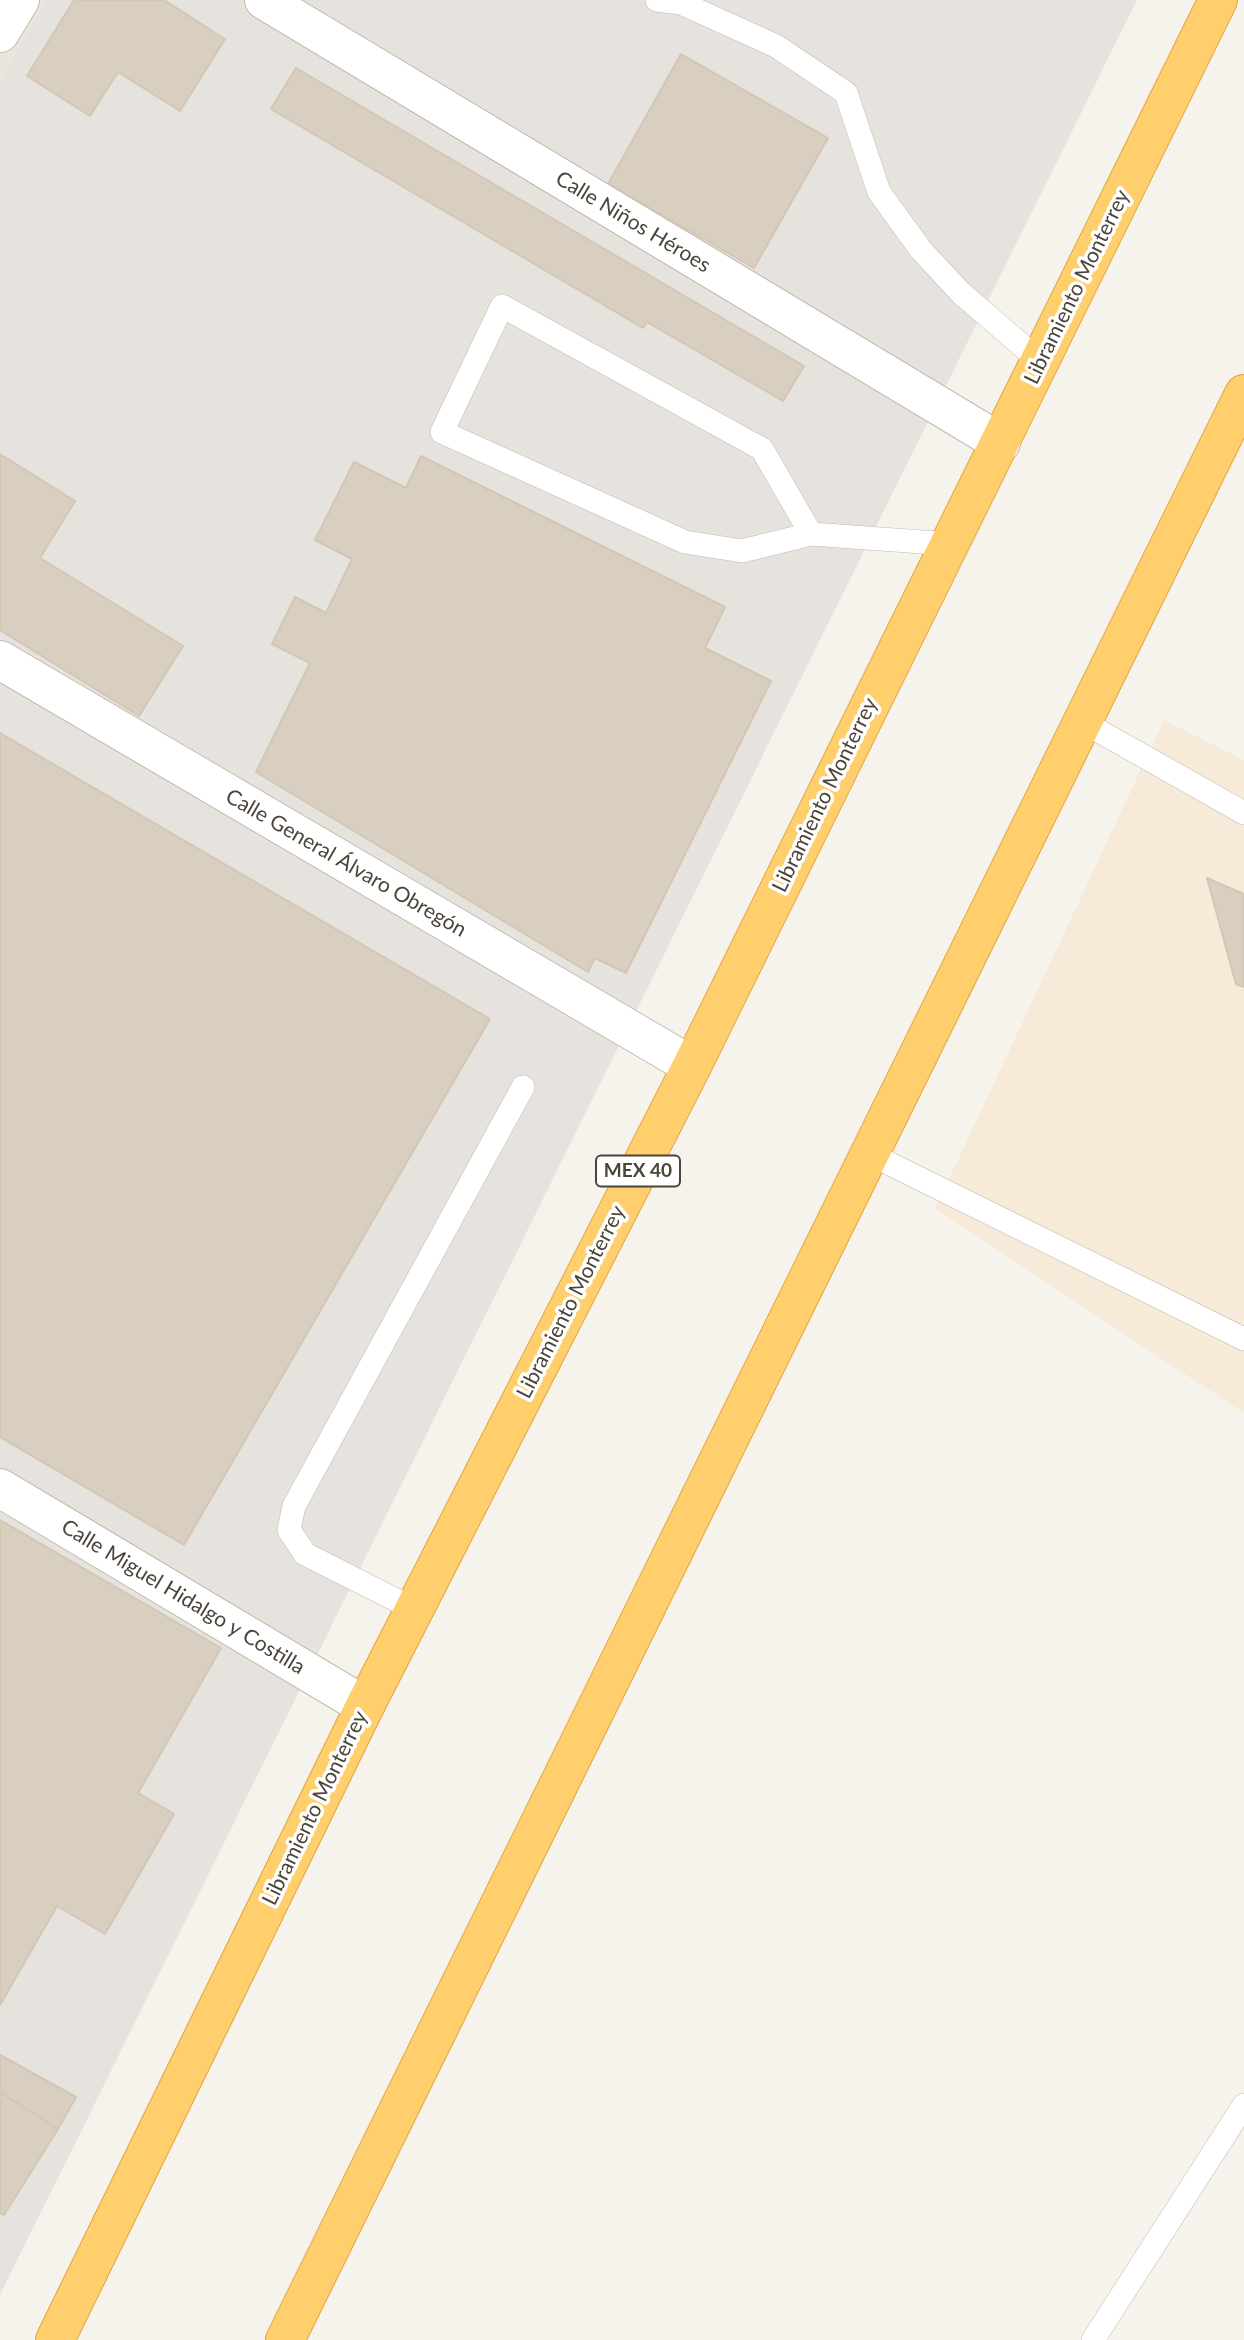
<!DOCTYPE html>
<meta charset="utf-8">
<style>
body{margin:0}
canvas{display:block;background:#f6f3ec}
</style>
<canvas width="1244" height="2340"></canvas>
<script>
const ctx = document.querySelector('canvas').getContext('2d');
ctx.lineJoin = 'round';
function fillPath(path, color) {
  ctx.fillStyle = color;
  ctx.fill(path, 'evenodd');
}
function poly(rows) {
  const path = new Path2D();
  for (const r of rows) {
    path.moveTo(r[0], r[1]);
    for (let i = 2; i < r.length; i += 2) path.lineTo(r[i], r[i + 1]);
  }
  return path;
}
function trace(path, color, width, dash) {
  ctx.strokeStyle = color;
  ctx.lineWidth = width;
  ctx.lineCap = dash ? 'butt' : 'round';
  ctx.setLineDash(dash || []);
  ctx.stroke(path);
}
function label(font, color, halo, rows, align = 'center') {
  ctx.font = font + ' Lato,sans-serif';
  ctx.lineWidth = 7;
  ctx.setLineDash([]);
  ctx.textBaseline = 'middle';
  ctx.strokeStyle = halo;
  ctx.fillStyle = color;
  for (const [text, x, y, turn = 0] of rows) {
    ctx.save();
    ctx.translate(x, y);
    ctx.rotate((+turn || 0) * Math.PI / 180);
    ctx.textAlign = isNaN(turn) ? turn : align;
    if (halo) ctx.strokeText(text, 0, 0);
    ctx.fillText(text, 0, 0);
    ctx.restore();
  }
}
fillPath(poly([
 [0,0,46,0,0,77]
]), '#eae5da');
fillPath(poly([
 [1164,720,1244,760,1244,1413,935,1209]
]), '#f7ead8');
fillPath(poly([
 [46,0,1137,0,0,2295,0,78]
]), '#e6e2dd');
const building = poly([
 [74,0,164,0,225,39,180,111,118,72,90,116,27,76,74,0],
 [681,54,828,138,754,268,608,184,681,54],
 [296,68,804,366,783,401,647,322,643,328,271,109,296,68],
 [0,454,75,501,40,558,183,646,139,716,0,630,0,454],
 [421,456,725,607,705,648,771,681,626,973,595,958,588,972,256,772,310,663,272,644,295,597,326,613,352,559,315,540,354,462,406,488,421,456],
 [0,733,490,1019,184,1545,0,1437,0,733],
 [1207,878,1244,894,1244,987,1236,984,1207,878],
 [0,1520,221,1648,138,1793,174,1814,105,1934,57,1906,0,2005,0,1520],
 [0,2055,76,2097,58,2129,0,2092,0,2055],
 [0,2092,58,2129,4,2215,0,2213,0,2092]
]);
fillPath(building, '#d8cfc1');
trace(building, '#d3c7b4', 2);
const lane = poly([
 [657,0,681,3,776,46,846,93,879,192,921,250,961,293,1041,362],
 [811,534,762,449,502,306,442,432,685,542,742,551,811,534,950,544],
 [1083,722,1244,813],
 [870,1154,1244,1339],
 [414,1609,305,1554,289,1530,294,1506,523,1087],
 [1093,2340,1244,2105]
]);
const street = poly([
 [264,0,1001,443],
 [0,33,20,0],
 [0,660,692,1066],
 [0,1488,365,1706]
]);
const highway = poly([
 [55,2340,365,1706,692,1066,1218,0],
 [285,2340,1244,394]
]);
trace(lane, '#c2bbae', 24);
trace(street, '#c2bbae', 40);
trace(highway, '#e0a43c', 40);
trace(lane, '#fff', 23);
trace(street, '#fff', 38);
trace(highway, '#ffcf6e', 38);
for (const [x, y, w] of [
 [638,1171,84]
]) {
  const box = new Path2D();
  box.roundRect(x - w / 2, y - 15.5, w, 31, 5);
  ctx.fillStyle = '#fff';
  ctx.fill(box);
  trace(box, '#4b4439', 2);
}
label('bold 19px', '#4b4439', null, [
 ["MEX 40",638,1171]
]);
label('21px', '#4b4439', '#fff', [
 ["Calle Niños Héroes",633,222,31],
 ["Libramiento Monterrey",1077,287,-64],
 ["Libramiento Monterrey",825,795,-64],
 ["Calle General Álvaro Obregón",346,863,30],
 ["Libramiento Monterrey",571,1302,-63],
 ["Calle Miguel Hidalgo y Costilla",183,1597,31],
 ["Libramiento Monterrey",315,1808,-64]
]);
</script>
